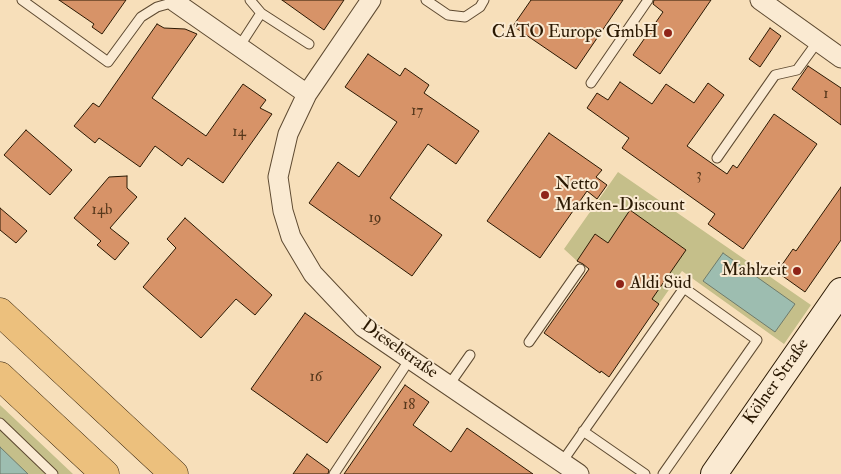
<!DOCTYPE html>
<meta charset="utf-8">
<style>
body{margin:0}
canvas{display:block;background:#f7dfba}
</style>
<canvas width="841" height="474"></canvas>
<script>
const ctx = document.querySelector('canvas').getContext('2d');
ctx.lineJoin = 'round';
function fillPath(path, color) {
  ctx.fillStyle = color;
  ctx.fill(path, 'evenodd');
}
function poly(rows) {
  const path = new Path2D();
  for (const r of rows) {
    path.moveTo(r[0], r[1]);
    for (let i = 2; i < r.length; i += 2) path.lineTo(r[i], r[i + 1]);
  }
  return path;
}
function trace(path, color, width, dash) {
  ctx.strokeStyle = color;
  ctx.lineWidth = width;
  ctx.lineCap = dash ? 'butt' : 'round';
  ctx.setLineDash(dash || []);
  ctx.stroke(path);
}
function label(font, color, halo, rows, align = 'center') {
  ctx.font = font + ' "IM FELL Double Pica",serif';
  ctx.lineWidth = 4;
  ctx.setLineDash([]);
  ctx.textBaseline = 'middle';
  ctx.strokeStyle = halo;
  ctx.fillStyle = color;
  for (const [text, x, y, turn = 0] of rows) {
    ctx.save();
    ctx.translate(x, y);
    ctx.rotate((+turn || 0) * Math.PI / 180);
    ctx.textAlign = isNaN(turn) ? turn : align;
    if (halo) ctx.strokeText(text, 0, 0);
    ctx.fillText(text, 0, 0);
    ctx.restore();
  }
}
fillPath(poly([
 [618,172,811,305,784,344,682,271,659,304,652,299,631,210,608,243,595,234,577,261,564,249],
 [0,405,73,474,0,474]
]), '#c5bf8a');
const water = poly([
 [723,253,795,304,775,332,703,281,723,253],
 [0,447,28,474,0,474,0,447]
]);
fillPath(water, '#9dbdb0');
trace(water, '#6f7b6b', 1);
const building = poly([
 [59,0,126,0,102,34,92,27,94,24,59,0],
 [282,0,344,0,324,30,282,0],
 [531,0,623,0,576,69,513,26,531,0],
 [654,0,711,0,660,74,633,55,663,12,653,4,654,0],
 [157,24,164,28,185,29,197,34,152,98,206,136,243,84,266,100,260,108,272,114,223,183,188,158,182,166,155,146,140,167,99,138,95,143,74,126,93,103,99,107,157,24],
 [770,28,781,36,760,67,749,59,770,28],
 [368,54,400,76,405,68,429,85,424,93,479,131,456,164,428,144,390,198,442,235,412,276,309,203,338,162,359,177,397,122,345,87,368,54],
 [808,66,841,88,841,125,792,89,808,66],
 [620,82,652,104,666,84,694,103,708,83,724,95,687,146,727,174,733,165,737,168,774,114,817,144,743,249,708,224,715,214,622,148,629,138,587,108,597,93,608,100,620,82],
 [26,130,72,170,50,195,4,155,26,130],
 [549,133,602,170,596,177,607,185,597,199,587,191,540,258,487,221,549,133],
 [127,176,127,188,137,197,110,228,129,243,115,260,97,245,101,241,74,218,109,177,127,176],
 [841,187,841,240,805,292,777,272,793,249,796,251,841,187],
 [0,208,27,231,16,243,0,230,0,208],
 [630,210,686,250,652,299,659,304,609,377,601,371,600,373,544,333,589,269,583,264,577,261,595,234,608,243,630,210],
 [185,218,272,295,255,315,236,299,201,338,143,287,176,248,167,239,185,218],
 [305,313,381,367,327,443,251,389,305,313],
 [405,385,429,402,413,425,451,452,467,428,533,474,344,474,405,385],
 [307,454,329,470,328,474,293,474,307,454]
]);
fillPath(building, '#d79368');
trace(building, '#2b1903', 1);
const lane = poly([
 [22,0,108,62,141,17,157,7,175,2,175,0],
 [250,0,261,13,309,44],
 [426,0,448,15,465,17,480,7,484,0],
 [239,47,261,13],
 [591,83,648,0],
 [717,158,775,75,797,70,818,41],
 [529,342,580,269],
 [449,385,470,355],
 [0,423,53,474],
 [583,431,645,474],
 [562,462,684,288,757,340,663,474],
 [334,474,410,359]
]);
const street = poly([
 [371,0,307,94,288,134,278,177,283,211,291,237,313,274,363,327,579,474],
 [760,0,841,58],
 [175,2,307,94]
]);
const secondary = poly([
 [714,474,841,291]
]);
const highway = poly([
 [0,312,174,474],
 [0,376,105,474]
]);
trace(lane, '#5e4a31', 11);
trace(street, '#5e4a31', 21);
trace(secondary, '#2b1903', 28);
trace(highway, '#2b1903', 29);
trace(lane, '#faead2', 9);
trace(street, '#faead2', 19);
trace(secondary, '#faead2', 26);
trace(highway, '#ecc07d', 28);
for (const [x, y, r, color] of [
 [668,33,5,"#8f2418"],
 [545,195,5,"#8f2418"],
 [797,271,5,"#8f2418"],
 [620,284,5,"#8f2418"]
]) {
  const dot = new Path2D();
  dot.arc(x, y, r, 0, 2 * Math.PI);
  ctx.fillStyle = color;
  ctx.fill(dot);
  trace(dot, '#faead2', 2);
}
label('15px', '#56381c', null, [
 ["1",826,95],
 ["17",417,112],
 ["14",239,133],
 ["3",699,176],
 ["14b",102,211],
 ["19",375,219],
 ["16",316,378],
 ["18",409,406]
]);
label('18px', '#2b1903', '#faead2', [
 ["CATO Europe GmbH",658,33],
 ["Netto",555,185,"left"],
 ["Marken-Discount",555,206,"left"],
 ["Mahlzeit",787,271],
 ["Aldi Süd",630,284,"left"]
], 'right');
label('18px', '#2b1903', '#faead2', [
 ["Dieselstraße",399,350,35],
 ["Kölner Straße",777,382,-55]
]);
</script>
